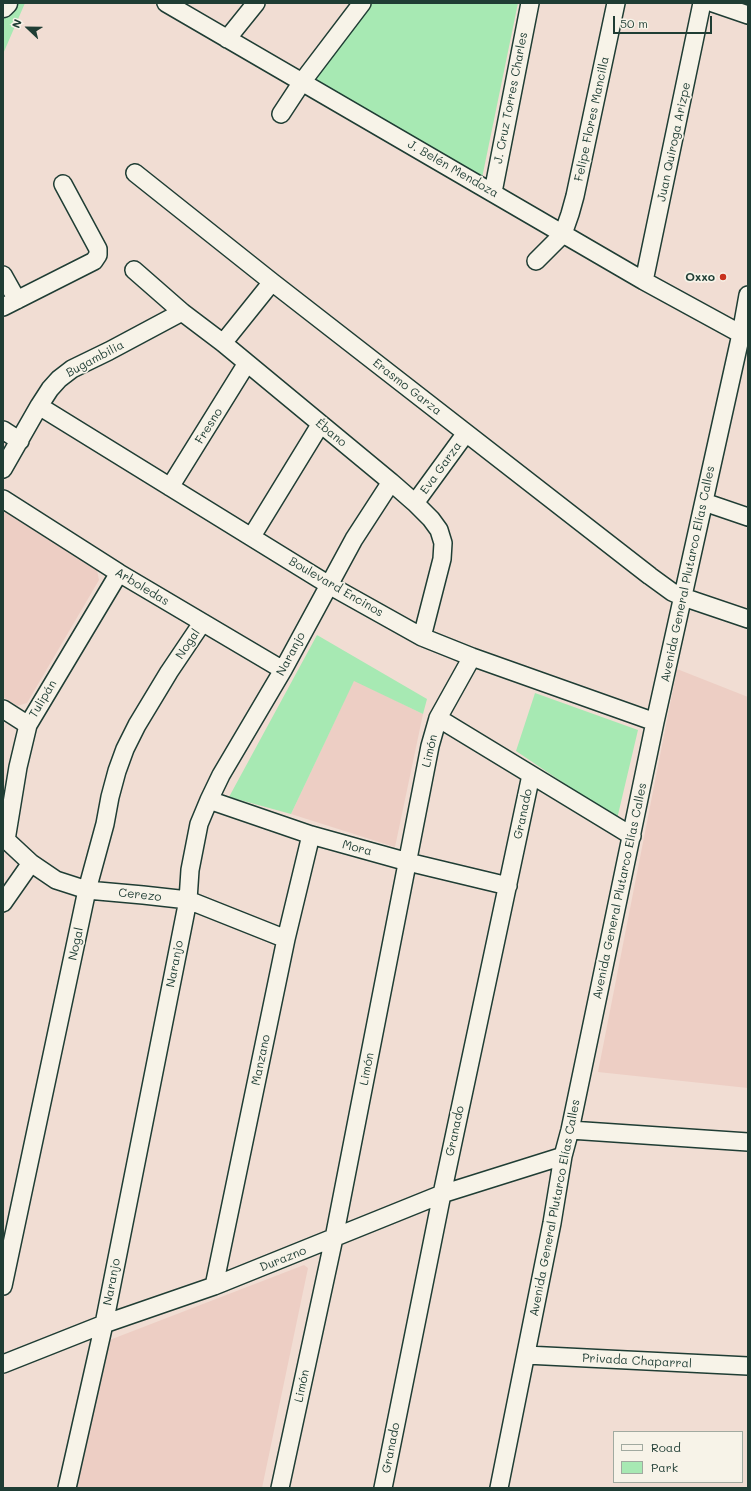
<!DOCTYPE html>
<meta charset="utf-8">
<style>
body{margin:0}
#map{position:relative;width:751px;height:1491px;overflow:hidden;background:#f1ddd3;font-family:Mali,sans-serif}
canvas{display:block}
.frame{position:absolute;inset:0;border:4px solid #1f3d34;pointer-events:none}
.legend{position:absolute;left:613px;top:1431px;width:130px;height:52px;box-sizing:border-box;background:#f7f3e8;border:1px solid #a1aaa0;margin:0;padding:5px 7px;list-style:none;font-size:12px;color:#1f3d34}
.legend li{display:flex;align-items:center;gap:8px;height:20px}
.legend b{width:20px;border:1px solid #a1aaa0}
.north{position:absolute;left:8px;top:8px;width:40px;height:40px;-webkit-text-stroke:3px #f7f3e8;paint-order:stroke;rotate:292deg;font-size:11px;font-weight:700;line-height:16px;text-align:center;color:#1f3d34}
.north::after{content:'';display:block;margin:auto;width:14px;height:18px;background:#1f3d34;clip-path:polygon(50% 0,100% 100%,50% 72%,0 100%)}
.scale{position:absolute;left:613px;top:16px;width:99px;height:18px;box-sizing:border-box;border:2px solid #1f3d34;border-top:0;padding-left:5px;font-size:12px;line-height:14px;white-space:nowrap;color:#1f3d34;-webkit-text-stroke:3px #f7f3e8;paint-order:stroke}
</style>
<div id="map">
<canvas width="751" height="1491"></canvas>
<div class="frame"></div>
<ul class="legend">
<li><b style="height:5px;background:#f7f3e8"></b>Road</li>
<li><b style="height:11px;background:#a7e9b3"></b>Park</li>
</ul>
<div class="north">N</div>
<div class="scale">50 m</div>
</div>
<script>
const ctx = document.querySelector('canvas').getContext('2d');
ctx.lineJoin = 'round';
function fillPath(path, color) {
  ctx.fillStyle = color;
  ctx.fill(path, 'evenodd');
}
function poly(rows) {
  const path = new Path2D();
  for (const r of rows) {
    path.moveTo(r[0], r[1]);
    for (let i = 2; i < r.length; i += 2) path.lineTo(r[i], r[i + 1]);
  }
  return path;
}
function trace(path, color, width, dash) {
  ctx.strokeStyle = color;
  ctx.lineWidth = width;
  ctx.lineCap = dash ? 'butt' : 'round';
  ctx.setLineDash(dash || []);
  ctx.stroke(path);
}
function label(font, color, halo, rows, align = 'center') {
  ctx.font = font + ' Mali,sans-serif';
  ctx.lineWidth = 3.5;
  ctx.setLineDash([]);
  ctx.textBaseline = 'middle';
  ctx.strokeStyle = halo;
  ctx.fillStyle = color;
  for (const [text, x, y, turn = 0] of rows) {
    ctx.save();
    ctx.translate(x, y);
    ctx.rotate((+turn || 0) * Math.PI / 180);
    ctx.textAlign = isNaN(turn) ? turn : align;
    if (halo) ctx.strokeText(text, 0, 0);
    ctx.fillText(text, 0, 0);
    ctx.restore();
  }
}
fillPath(poly([
 [3,509,97,570,99,580,27,703,17,706,3,697],
 [677,669,748,697,748,1088,598,1072],
 [354,680,423,714,395,847,291,814],
 [304,1265,308,1268,262,1488,76,1488,107,1341]
]), '#edcec4');
fillPath(poly([
 [3,3,25,3,3,54],
 [367,3,518,3,482,178,310,80],
 [317,635,427,699,423,714,354,681,291,814,229,797],
 [535,693,638,730,617,819,516,751]
]), '#a7e9b3');
const minor = poly([
 [166,3,644,281,741,334],
 [713,3,748,15],
 [227,39,256,3],
 [281,114,302,82,362,3],
 [135,173,272,282,650,576,672,592,683,597,748,619],
 [493,192,530,3],
 [536,261,563,234,570,214,575,196,616,3],
 [134,270,182,312,223,343,391,482,415,503,431,519,439,530,443,543,442,559,422,637],
 [3,275,17,300],
 [644,281,702,3],
 [3,307,94,261,98,255,98,249,63,184],
 [223,343,272,282],
 [39,406,329,585,422,637,472,657,655,722],
 [3,430,20,441],
 [3,469,39,406,50,389,59,379,72,369,109,351,182,312],
 [170,487,247,363],
 [3,499,119,573,283,670],
 [704,502,748,517],
 [415,503,466,433],
 [252,536,320,425],
 [3,709,28,725],
 [438,718,632,836],
 [209,800,311,835,408,862,508,886],
 [3,837,31,863,56,880,87,890,143,895,188,900,286,939],
 [6,840,18,767,28,725,119,573],
 [3,903,31,863],
 [570,1130,748,1142],
 [3,1286,87,890,105,824,110,797,117,771,125,749,137,725,169,672,202,623],
 [214,1286,286,939,311,835],
 [526,1355,748,1366],
 [3,1364,104,1324,214,1286,442,1194,563,1156],
 [67,1488,104,1324,188,900,190,870,199,824,209,800,221,775,283,670,354,539,391,482],
 [280,1488,334,1238,430,746,438,718,472,657],
 [383,1488,442,1194,531,775],
 [499,1488,552,1223,563,1156,570,1130,655,722,741,334,748,295]
]);
const highway = poly([
 [3,6,6,3]
]);
trace(minor, '#1f3d34', 20);
trace(highway, '#1f3d34', 25);
trace(minor, '#f7f3e8', 17);
trace(highway, '#f7f3e8', 22);
for (const [x, y, r, color] of [
 [723,277,4,"#c8321e"]
]) {
  const dot = new Path2D();
  dot.arc(x, y, r, 0, 2 * Math.PI);
  ctx.fillStyle = color;
  ctx.fill(dot);
  trace(dot, '#f7f3e8', 1.5);
}
label('12px', '#1f3d34', '#f7f3e8', [
 ["J. Cruz Torres Charles",511,98,-79],
 ["Felipe Flores Mancilla",592,119,-78],
 ["Juan Quiroga Arizpe",674,142,-78],
 ["J. Belén Mendoza",453,169,30],
 ["Bugambilia",95,359,-28],
 ["Erasmo Garza",407,387,38],
 ["Fresno",209,426,-58],
 ["Ébano",331,433,39],
 ["Eva Garza",441,468,-54],
 ["Avenida General Plutarco Elías Calles",688,574,-78],
 ["Arboledas",142,587,31],
 ["Boulevard Encinos",336,587,30],
 ["Nogal",188,644,-56],
 ["Naranjo",291,654,-62],
 ["Tulipán",43,699,-59],
 ["Limón",430,751,-77],
 ["Granado",523,814,-78],
 ["Mora",357,848,15],
 ["Avenida General Plutarco Elías Calles",620,891,-78],
 ["Cerezo",140,895,6],
 ["Nogal",76,944,-78],
 ["Naranjo",175,964,-79],
 ["Manzano",261,1060,-78],
 ["Limón",367,1069,-79],
 ["Granado",455,1131,-78],
 ["Avenida General Plutarco Elías Calles",555,1208,-79],
 ["Durazno",283,1259,-22],
 ["Naranjo",112,1282,-79],
 ["Privada Chaparral",637,1361,3],
 ["Limón",302,1386,-78],
 ["Granado",391,1448,-79]
]);
label('bold 12px', '#1f3d34', '#f7f3e8', [
 ["Oxxo",715,277]
], 'right');
</script>
